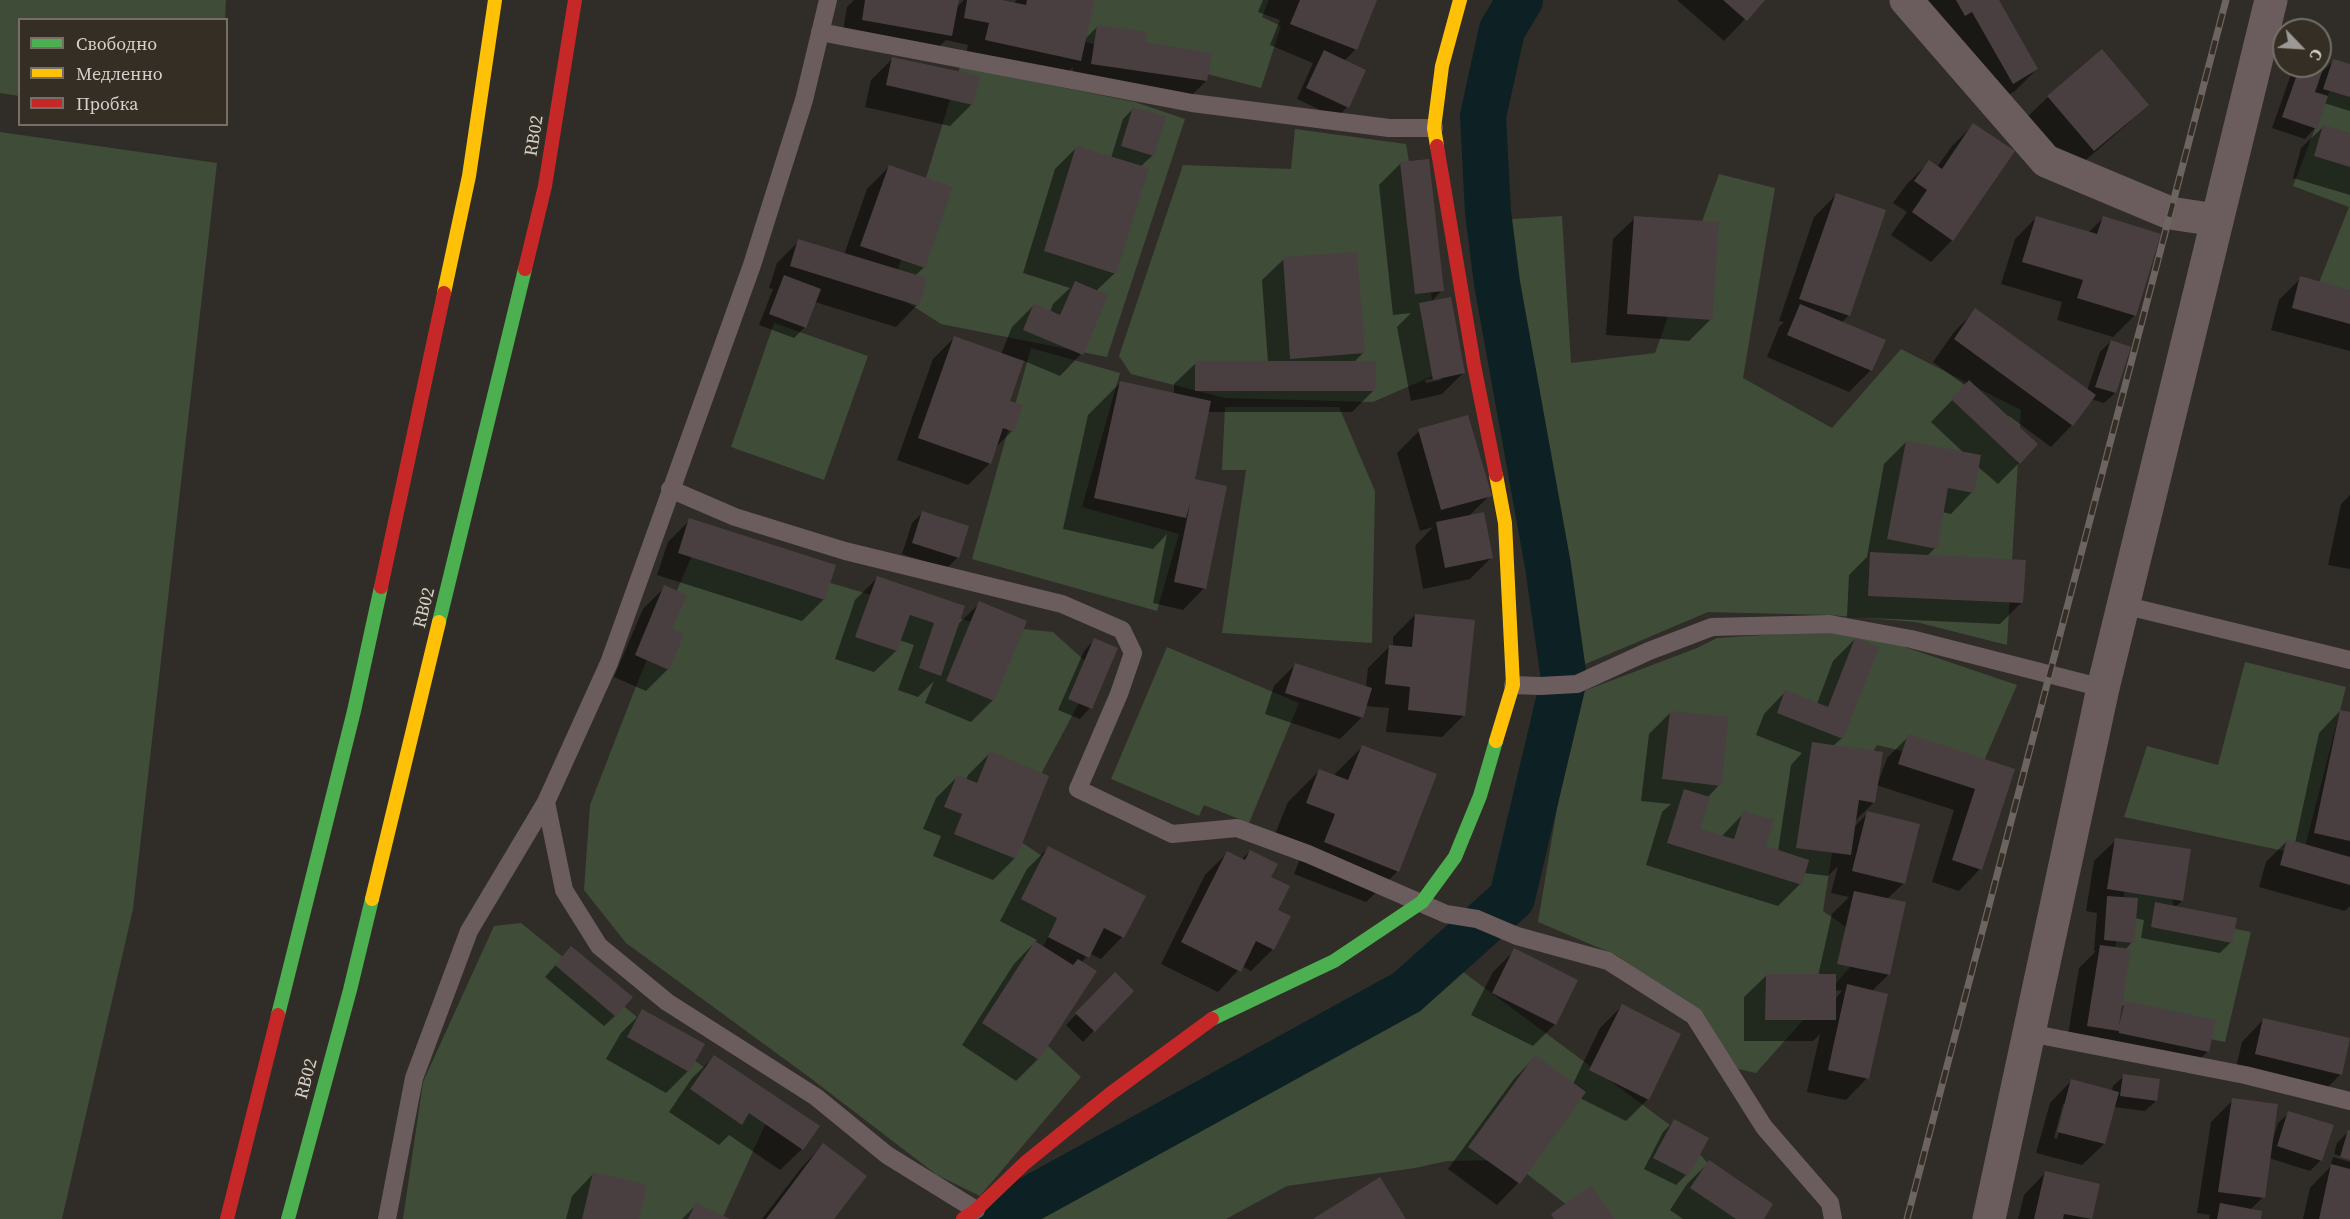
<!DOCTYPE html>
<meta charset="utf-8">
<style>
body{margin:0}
#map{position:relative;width:2350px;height:1219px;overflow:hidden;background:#302d28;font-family:"Source Serif 4",serif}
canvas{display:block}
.legend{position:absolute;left:18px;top:18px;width:210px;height:108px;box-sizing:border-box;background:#342e25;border:2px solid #756f68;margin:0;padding:8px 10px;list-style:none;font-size:18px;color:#d6d1cc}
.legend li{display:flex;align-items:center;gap:12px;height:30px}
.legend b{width:30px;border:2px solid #756f68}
.north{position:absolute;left:2272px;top:18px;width:60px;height:60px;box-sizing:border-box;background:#342e25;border:2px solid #756f68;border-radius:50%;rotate:115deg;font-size:16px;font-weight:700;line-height:24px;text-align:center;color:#d6d1cc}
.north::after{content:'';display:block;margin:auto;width:21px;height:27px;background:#9c9893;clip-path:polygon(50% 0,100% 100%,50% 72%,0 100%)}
</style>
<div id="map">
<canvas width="2350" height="1219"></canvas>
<ul class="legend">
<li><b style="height:8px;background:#4caf50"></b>Свободно</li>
<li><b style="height:8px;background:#ffc107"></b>Медленно</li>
<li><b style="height:8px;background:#c62828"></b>Пробка</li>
</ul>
<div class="north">С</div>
</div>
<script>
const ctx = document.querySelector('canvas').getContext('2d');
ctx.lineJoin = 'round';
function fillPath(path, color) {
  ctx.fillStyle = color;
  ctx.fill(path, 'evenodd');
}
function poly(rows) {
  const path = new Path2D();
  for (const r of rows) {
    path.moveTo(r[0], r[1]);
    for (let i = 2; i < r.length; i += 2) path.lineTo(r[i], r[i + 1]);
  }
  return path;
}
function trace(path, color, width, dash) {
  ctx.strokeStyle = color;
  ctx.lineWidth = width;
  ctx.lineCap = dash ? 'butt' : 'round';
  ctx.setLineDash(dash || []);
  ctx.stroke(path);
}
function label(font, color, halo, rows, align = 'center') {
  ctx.font = font + ' "Source Serif 4",serif';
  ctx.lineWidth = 4.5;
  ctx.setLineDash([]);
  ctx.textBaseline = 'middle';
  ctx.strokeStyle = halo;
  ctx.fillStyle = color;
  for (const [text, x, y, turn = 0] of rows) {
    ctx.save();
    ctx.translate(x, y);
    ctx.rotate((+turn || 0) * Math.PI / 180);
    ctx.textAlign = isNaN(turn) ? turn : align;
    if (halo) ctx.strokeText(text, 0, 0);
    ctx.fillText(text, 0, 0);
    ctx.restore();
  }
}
fillPath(poly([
 [0,0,226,0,225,19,20,20,19,96,0,93],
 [1086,0,1269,0,1262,17,1281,26,1261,88,1074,39],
 [960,67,1135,102,1185,119,1107,357,941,324,891,292],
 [2336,74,2350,79,2350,306,2314,295,2349,207,2293,186],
 [1295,129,1406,144,1444,371,1373,402,1225,398,1131,374,1119,356,1183,165,1291,169],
 [0,132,217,163,133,909,62,1219,0,1219],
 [1719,174,1775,188,1743,378,1832,428,1901,349,2021,410,2007,645,1916,622,1828,615,1708,612,1569,671,1496,220,1562,216,1571,363,1655,353],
 [774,323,868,356,824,480,731,447],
 [1031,348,1120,373,1082,507,1179,534,1157,611,972,559],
 [1225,407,1339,407,1375,491,1372,643,1222,633,1246,470,1222,470],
 [697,544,882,598,984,625,1053,632,1096,671,1009,834,1077,879,1011,1011,1081,1077,980,1196,937,1175,809,1077,626,943,584,890,590,805,640,676],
 [1823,631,1902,646,2017,685,1980,770,1877,745,1839,809,1823,911,1871,944,1756,1073,1738,1069,1702,1014,1616,955,1538,922,1576,694,1697,648,1717,638],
 [1167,647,1299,703,1249,823,1204,805,1199,816,1111,779],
 [2245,662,2346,687,2303,855,2124,817,2147,746,2218,765],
 [2167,872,2176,917,2251,932,2225,1042,2103,1018,2127,876],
 [521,923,674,1047,771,1112,722,1219,403,1219,423,1082,494,926],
 [1455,966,1678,1131,1748,1206,1753,1219,1585,1219,1509,1160,1447,1161,1415,1168,1287,1186,1226,1219,1010,1219,1178,1124,1405,1001]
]), '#3f4c38');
fillPath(poly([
 [854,0,955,0,956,8,964,0,995,0,1013,4,1017,0,1093,0,1084,40,1098,26,1143,44,1206,81,1184,103,1070,85,1073,67,1058,82,964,62,968,45,946,40,929,57,841,42,847,7],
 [1263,0,1376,0,1356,49,1344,61,1347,107,1337,118,1297,99,1313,63,1270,45,1280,20,1258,12],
 [1677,0,1763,0,1724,41],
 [1922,0,1997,0,2037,69,2015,91,1991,105],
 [2320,56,2325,58,2320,74,2334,60,2350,66,2350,111,2324,103,2315,128,2305,139,2272,128,2294,66,2320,66],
 [893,58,972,104,950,126,865,107,871,80],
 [2048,97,2147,105,2125,126,2072,172,2026,118],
 [1134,108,1153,155,1140,167,1115,273,1096,291,1106,296,1081,354,1060,376,1022,360,1008,402,1012,431,994,449,990,463,968,485,897,460,933,359,954,338,1001,354,1012,327,1034,305,1050,312,1053,304,1070,288,1023,273,1055,169,1077,147,1111,158,1123,119],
 [1973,125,1952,240,1931,262,1891,235,1907,212,1893,203,1907,184,1929,162,1937,167,1952,146],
 [2323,127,2350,135,2350,195,2293,178,2301,148],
 [1401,163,1442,290,1430,303,1463,373,1442,394,1411,401,1397,327,1411,313,1393,315,1379,185],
 [1441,377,1441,380,1426,383,1425,380],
 [889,167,924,267,915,276,917,305,896,327,815,302,805,327,794,338,759,325,773,289,769,288,777,263,799,241,844,255,867,189],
 [1836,195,1849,315,1841,323,1871,370,1849,392,1767,357,1779,327,1784,322,1779,321,1814,217],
 [2037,217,2088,233,2103,218,2135,315,2113,337,2057,320,2062,302,2001,284,2015,239],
 [1635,218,1711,319,1689,341,1606,335,1613,239],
 [1284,259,1363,353,1353,363,1374,390,1352,412,1207,412,1191,485,1204,588,1183,610,1153,603,1167,534,1153,549,1063,529,1088,415,1120,383,1174,395,1174,384,1196,363,1268,363,1262,280],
 [2301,278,2350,292,2350,351,2271,330,2279,300],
 [1976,310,2087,391,2100,352,2111,341,2115,393,2104,403,2091,399,2072,425,2051,447,2009,416,2007,418,2019,463,1998,484,1977,466,1972,492,1951,514,1942,512,1935,548,1927,556,2022,602,2000,624,1847,617,1849,575,1867,557,1884,464,1906,442,1964,453,1931,422,1966,386,1933,362,1954,332],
 [1419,431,1490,495,1468,517,1491,558,1470,579,1423,589,1415,546,1433,527,1420,531,1397,453],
 [2350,495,2350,569,2328,565,2341,504],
 [923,512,958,557,947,568,902,554,912,523],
 [690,520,824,599,802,621,657,575,668,542],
 [877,578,956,626,980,603,993,700,971,722,925,703,934,681,918,697,898,690,914,645,899,640,896,651,874,672,835,659,855,600],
 [665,587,670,630,668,669,646,691,614,677,643,609],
 [1415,615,1464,715,1442,737,1386,732,1389,708,1365,706,1362,717,1340,739,1265,714,1274,686,1296,664,1366,687,1368,668,1390,646,1393,647,1393,637],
 [1855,639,1842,738,1833,746,1877,782,1878,783,1887,758,1909,736,2013,770,1980,869,1959,891,1932,882,1954,810,1876,785,1874,802,1855,821,1854,827,1868,813,1904,883,1887,899,1889,974,1871,992,1867,1078,1846,1100,1807,1092,1820,1034,1813,1041,1744,1041,1744,997,1766,976,1818,976,1832,914,1849,897,1831,893,1838,866,1828,876,1804,873,1800,884,1778,906,1646,865,1662,812,1671,804,1641,801,1649,734,1671,712,1719,785,1707,798,1698,830,1721,837,1744,813,1764,847,1778,851,1791,765,1802,753,1756,735,1764,714,1785,692,1817,704,1833,661],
 [1835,990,1842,991,1835,999],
 [1094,640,1116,649,1090,708,1080,719,1058,710,1084,651],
 [2340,711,2350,713,2350,906,2345,911,2259,887,2266,862,2288,840,2295,843,2319,733],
 [1362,747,1398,871,1366,902,1294,874,1305,846,1275,834,1288,802,1319,771,1333,776],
 [990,753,1015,858,993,880,933,856,941,836,923,829,936,798,957,777,966,780,968,775],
 [2116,840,2182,901,2175,907,2231,942,2220,953,2141,938,2144,920,2134,918,2132,942,2125,950,2121,1007,2126,1003,2208,1051,2186,1073,2066,1047,2079,968,2096,951,2094,951,2097,913,2086,911,2094,861],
 [1048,848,1122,937,1101,959,1089,953,1081,963,1038,1059,1016,1081,962,1045,1014,964,1037,940,1000,921,1027,869],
 [1250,851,1269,878,1276,910,1273,949,1251,971,1242,966,1218,992,1161,964,1205,875,1227,853,1241,860],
 [571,948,615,1016,604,1026,545,977],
 [1515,950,1555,1024,1533,1046,1471,1015,1493,972],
 [1115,974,1131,991,1083,1042,1066,1025],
 [1622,1006,1648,1099,1626,1121,1580,1098,1518,1183,1497,1205,1448,1169,1514,1079,1535,1057,1573,1084,1600,1028],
 [643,1011,688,1071,666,1093,606,1059,621,1033],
 [2263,1020,2341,1074,2319,1096,2234,1076,2242,1042],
 [714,1057,802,1149,780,1170,729,1135,719,1145,669,1112,692,1078],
 [2124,1076,2156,1101,2145,1111,2114,1107,2104,1144,2082,1165,2036,1153,2050,1103,2071,1081,2112,1091,2113,1086],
 [2063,1104,2066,1104,2057,1139,2054,1138],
 [2233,1100,2273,1139,2278,1123,2289,1113,2321,1160,2310,1171,2269,1158,2263,1197,2250,1210,2260,1219,2209,1219,2210,1215,2197,1213,2211,1122],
 [1674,1121,1686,1175,1676,1185,1644,1169,1663,1132],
 [2348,1132,2350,1133,2350,1159,2334,1154,2337,1143],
 [823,1145,832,1219,762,1219,802,1167],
 [2333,1157,2350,1162,2350,1219,2303,1219,2310,1188,2330,1167],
 [1709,1162,1762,1219,1683,1219,1670,1210,1687,1184],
 [2045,1173,2098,1185,2090,1219,2018,1219,2024,1195],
 [593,1174,638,1219,566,1219,572,1196],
 [696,1205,726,1219,682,1219]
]), '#0007');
trace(poly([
 [994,1219,1407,992,1512,898,1564,679,1548,566,1497,283,1488,212,1483,116,1502,30,1520,0]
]), '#0d2023', 46);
fillPath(poly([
 [865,0,959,0,952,36,862,20],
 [967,0,1002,0,1026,5,1027,0,1095,0,1081,61,985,40,989,23,964,18],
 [1300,0,1377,0,1357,50,1290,24],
 [1723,0,1765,0,1747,21],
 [1956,0,1999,0,2038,69,2013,84,1972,12,1965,16],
 [1097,25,1147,32,1145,42,1212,53,1207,81,1091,64],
 [2102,49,2149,105,2094,151,2047,96],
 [1324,50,1366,70,1349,108,1306,88],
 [2320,54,2327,57,2315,92,2328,96,2317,129,2282,117,2300,66,2320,66],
 [892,57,980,76,973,105,886,85],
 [2333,59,2350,64,2350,97,2323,89],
 [1133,107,1166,117,1154,156,1121,146],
 [1973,123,2015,151,1953,241,1912,212,1927,190,1914,181,1929,160,1942,169],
 [2323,125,2350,133,2350,167,2314,156],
 [1076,146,1149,168,1116,274,1044,251],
 [1429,159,1444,291,1415,294,1400,162],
 [889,165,953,187,925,268,860,246],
 [1836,193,1886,210,1850,316,1799,299],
 [1634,216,1719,222,1712,320,1627,314],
 [2036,216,2097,234,2103,216,2161,234,2136,316,2077,298,2083,280,2022,262],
 [798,239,927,278,919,306,790,266],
 [1357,252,1365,353,1290,359,1283,257],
 [784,275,821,289,806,328,769,314],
 [2300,276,2350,290,2350,324,2292,308],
 [1075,281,1108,295,1083,355,1023,330,1034,303,1060,315],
 [1451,297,1465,373,1433,380,1419,303],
 [1800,304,1886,340,1872,371,1787,335],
 [1975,308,2096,395,2073,426,1954,339],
 [954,336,1024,361,1010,401,1023,405,1014,432,1003,428,991,464,918,438],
 [2111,340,2131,347,2116,393,2095,387],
 [1195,361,1376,361,1375,391,1195,391],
 [1969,380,2038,444,2020,464,1951,399],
 [1120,381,1211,401,1195,479,1227,486,1206,589,1174,582,1190,504,1186,518,1094,498],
 [1468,415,1492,496,1441,510,1418,429],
 [1906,441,1981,455,1974,493,1948,488,1937,549,1887,539],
 [922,511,969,526,959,558,912,543],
 [1484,512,1493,558,1445,568,1436,522],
 [689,518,836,565,825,600,678,553],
 [1870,552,2026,560,2023,603,1868,596],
 [877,576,965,606,941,676,919,668,934,623,910,615,897,651,855,637],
 [664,585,687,595,672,629,684,634,669,670,635,655],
 [979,601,1027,621,994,701,946,681],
 [1415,614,1475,620,1465,716,1408,710,1410,687,1385,684,1389,645,1412,647],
 [1094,638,1118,648,1092,709,1068,699],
 [1855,638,1879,647,1843,739,1777,713,1785,690,1828,707],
 [1295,663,1372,688,1363,718,1285,693],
 [2340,710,2350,712,2350,841,2314,833],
 [1670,711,1729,717,1721,786,1662,779],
 [1908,734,2015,769,1982,870,1952,860,1975,789,1898,764],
 [1812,742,1883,752,1875,803,1859,800,1851,855,1796,848],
 [1362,745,1437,774,1399,872,1324,842,1335,814,1306,803,1319,769,1348,780],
 [990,751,1049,776,1016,859,954,834,962,814,944,807,957,775,977,783],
 [1684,789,1710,797,1700,829,1734,839,1743,811,1774,820,1766,846,1809,860,1802,885,1667,843],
 [1867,811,1920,824,1905,884,1852,871],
 [2115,838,2191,849,2183,901,2107,889],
 [2287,839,2350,857,2350,885,2280,865],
 [1048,846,1146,896,1124,938,1104,928,1089,958,1048,937,1057,918,1021,899],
 [1250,850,1278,864,1271,877,1290,886,1278,910,1291,916,1274,950,1256,941,1241,972,1181,942,1227,851,1245,860],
 [1854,891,1906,902,1890,975,1837,964],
 [2107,896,2138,898,2134,943,2104,940],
 [2155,902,2237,918,2232,943,2151,927],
 [1035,941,1073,965,1078,959,1097,971,1039,1060,982,1023],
 [2100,945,2131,949,2119,1025,2125,1001,2216,1020,2209,1052,2119,1033,2119,1031,2087,1026],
 [571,946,633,997,616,1017,555,965],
 [1514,948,1578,980,1556,1025,1492,993],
 [1115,972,1134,991,1095,1032,1075,1013],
 [1766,974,1836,974,1836,1020,1765,1020],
 [1847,984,1888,994,1869,1079,1828,1070],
 [1622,1004,1681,1034,1649,1100,1589,1070],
 [642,1009,705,1044,689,1072,627,1037],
 [2263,1018,2350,1038,2342,1075,2255,1054],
 [714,1055,820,1126,803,1150,749,1113,742,1125,690,1089],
 [1535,1055,1586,1092,1520,1184,1468,1147],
 [2123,1074,2160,1079,2157,1101,2120,1096],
 [2071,1079,2119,1092,2105,1144,2057,1132],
 [2232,1098,2278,1104,2265,1198,2218,1192],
 [2288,1111,2334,1125,2322,1161,2277,1146],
 [1674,1119,1709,1138,1688,1176,1653,1158],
 [2348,1130,2350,1131,2350,1160,2340,1157],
 [823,1143,867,1176,834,1219,766,1219],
 [1709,1160,1773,1204,1764,1219,1736,1219,1690,1188],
 [2331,1164,2350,1169,2350,1219,2319,1219],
 [2045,1171,2100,1184,2092,1219,2064,1214,2063,1219,2034,1219],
 [593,1172,647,1185,639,1219,582,1219],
 [1380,1177,1406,1219,1313,1219],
 [1591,1185,1615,1219,1554,1219,1551,1214],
 [696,1203,730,1219,688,1219],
 [2220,1203,2262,1211,2261,1219,2217,1219]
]), '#493f41');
trace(poly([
 [820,32,1192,103,1389,128,1434,128],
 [670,489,735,517,845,551,1062,604,1122,630,1133,653,1119,694,1078,789,1172,834,1237,828,1308,854,1446,914,1477,919,1517,936,1608,961,1694,1016,1764,1127,1830,1203,1833,1219],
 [2123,605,2350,660],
 [1513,685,1540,686,1577,684,1649,651,1712,627,1830,624,1911,639,2103,688],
 [546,802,564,890,599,946,667,1002,816,1097,887,1155,976,1210],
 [2029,1033,2245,1075,2350,1101],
 [387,1219,414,1078,469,931,546,802,609,663,752,265,804,100,828,0]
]), '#6b5d5d', 18);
trace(poly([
 [1906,0,2046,161,2170,213,2216,220],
 [1989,1219,2103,688,2271,0]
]), '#6b5d5d', 33);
trace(poly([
 [439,622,525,269],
 [278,1015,354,711,381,587],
 [1212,1019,1334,961,1422,902,1455,857,1480,796,1496,741],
 [288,1219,350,990,372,899]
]), '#4caf50', 14);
trace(poly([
 [1437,146,1434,128,1442,66,1460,0],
 [444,293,469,176,495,0],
 [1496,475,1505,523,1513,685,1496,741],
 [372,899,439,622]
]), '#ffc107', 14);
trace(poly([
 [1437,146,1474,365,1496,475],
 [525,269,545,186,575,0],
 [381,587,444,293],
 [227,1219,278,1015],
 [963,1219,976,1210,1025,1163,1110,1094,1212,1019]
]), '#c62828', 14);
const rail = poly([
 [1907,1219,2226,0]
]);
trace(rail, '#6c6461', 7);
trace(rail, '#342e25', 4.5, [14]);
label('18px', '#d6d1cc', '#342e25', [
 ["RB02",535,136,-81],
 ["RB02",425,608,-76],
 ["RB02",307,1079,-75]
]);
</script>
